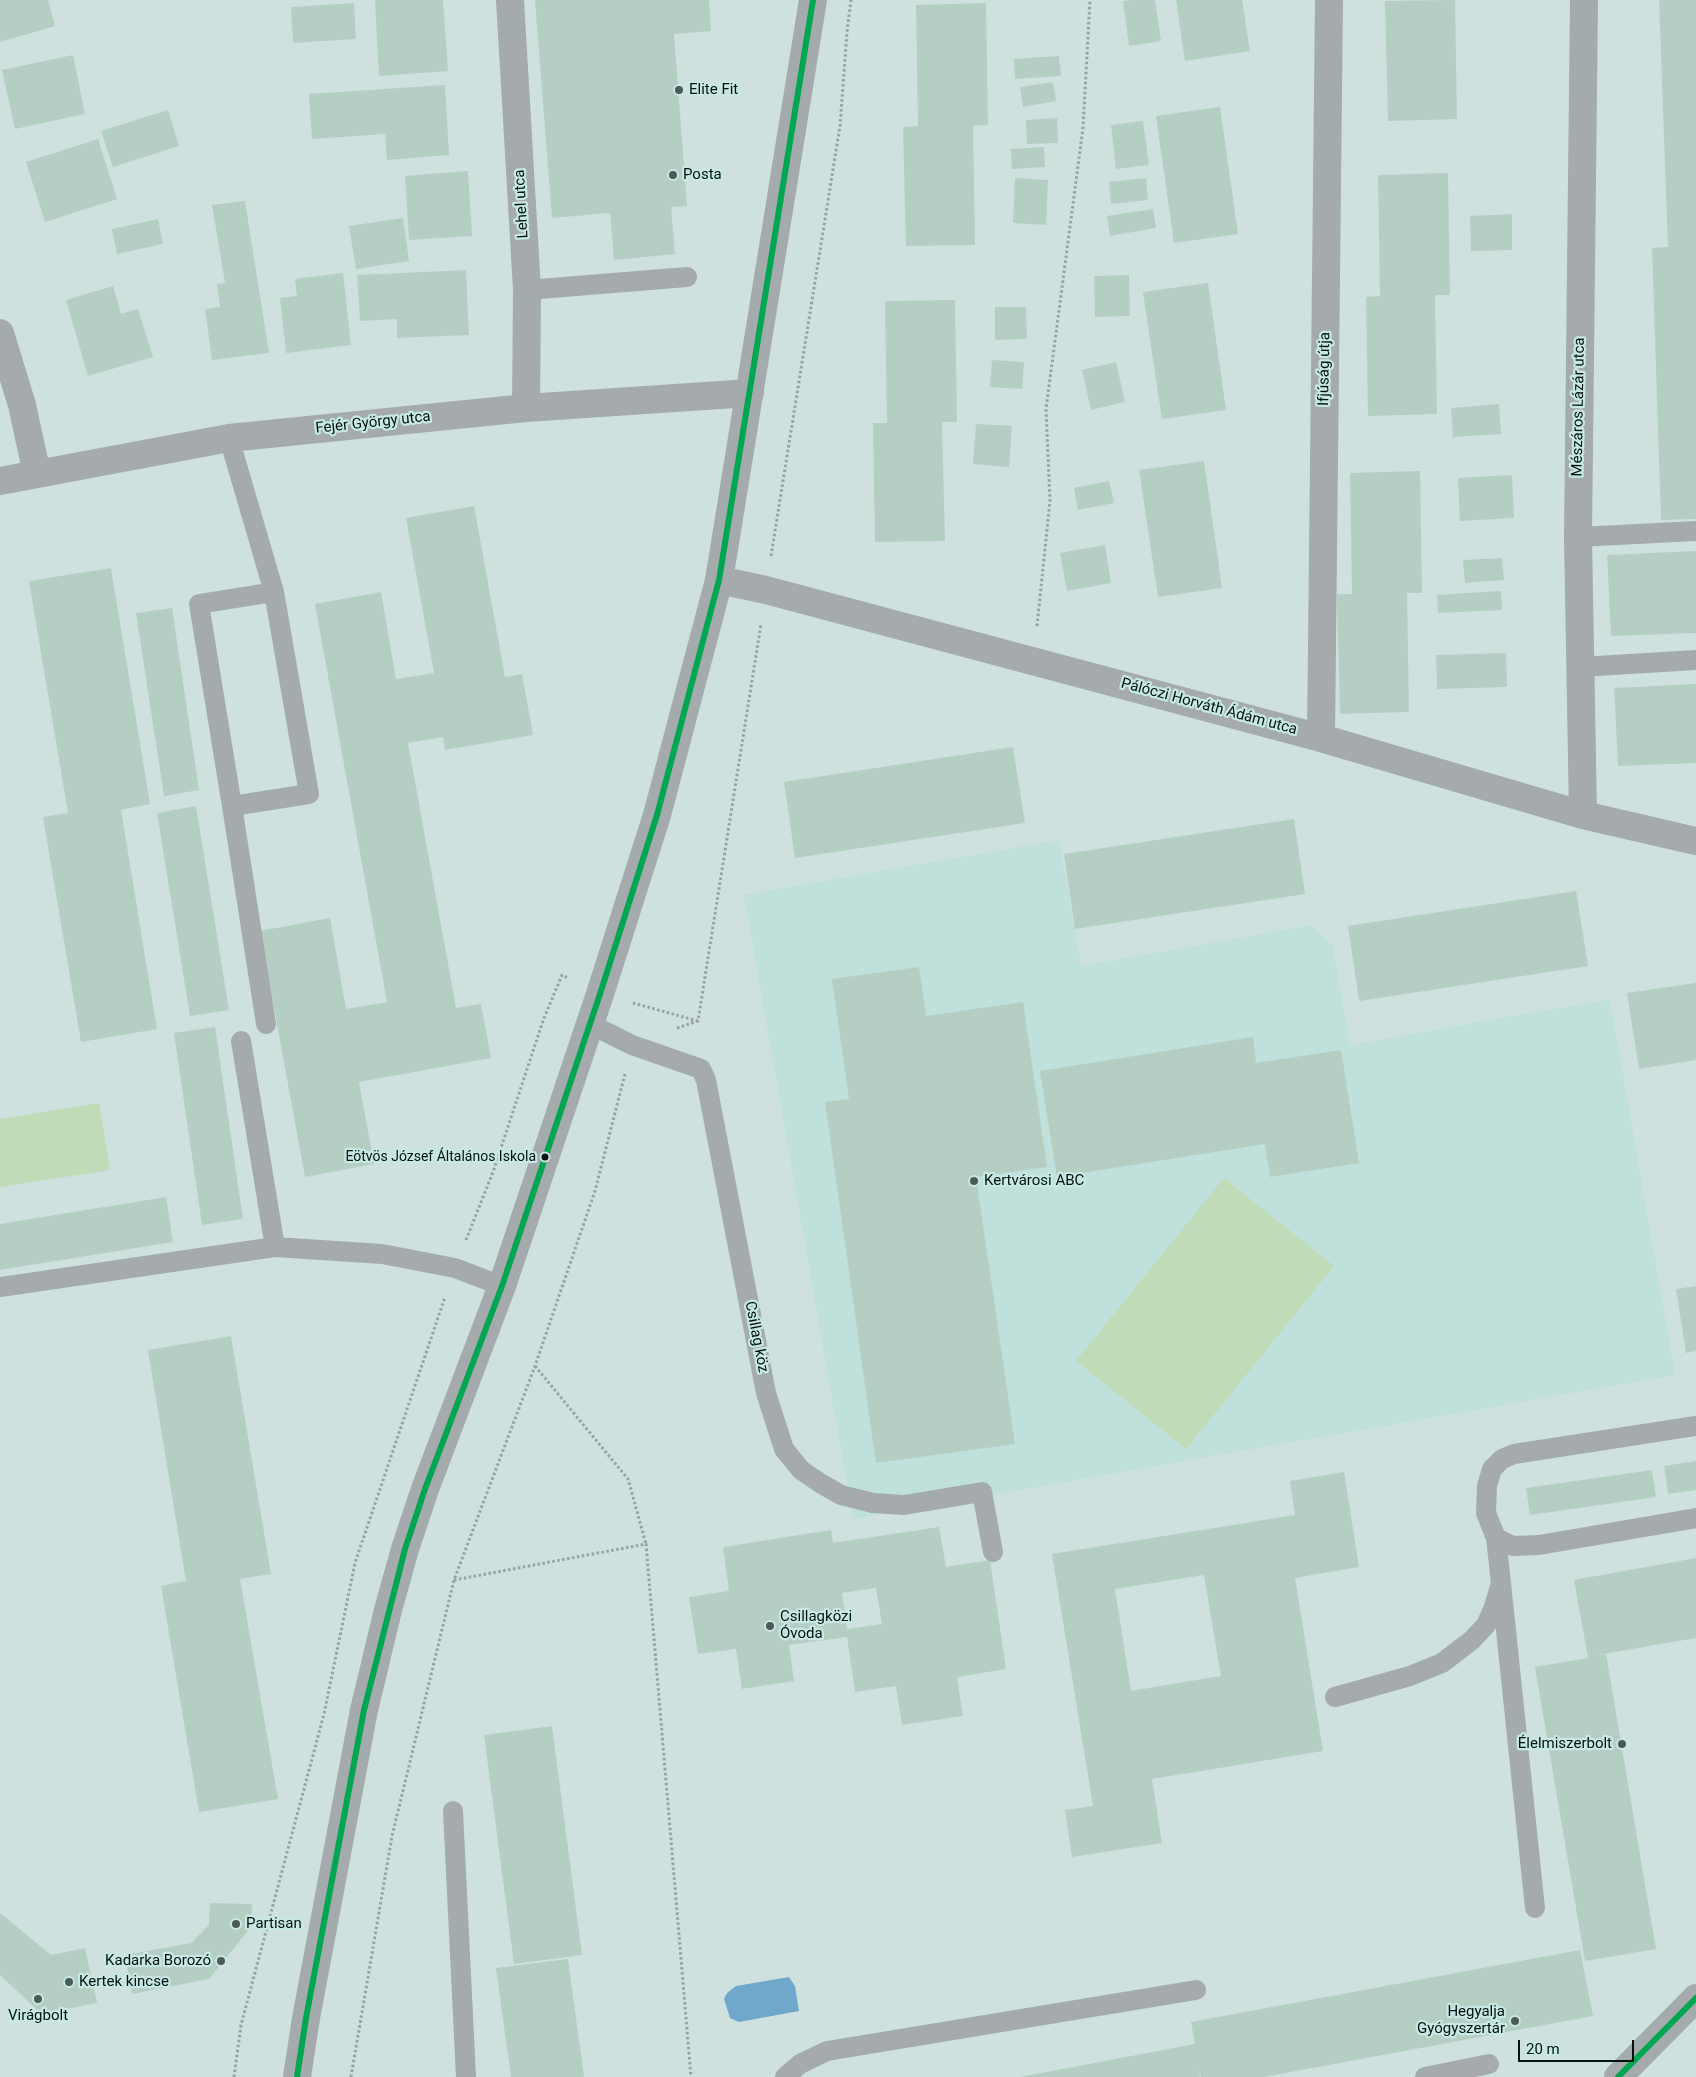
<!DOCTYPE html>
<meta charset="utf-8">
<style>
body{margin:0}
#map{position:relative;width:1696px;height:2077px;overflow:hidden;background:#cee1de;font-family:Roboto,sans-serif}
canvas{display:block}
.scale{position:absolute;left:1518px;top:2040px;width:116px;height:22px;box-sizing:border-box;border:2px solid #061210;border-top:0;padding-left:6px;font-size:15px;line-height:18px;white-space:nowrap;color:#061210;-webkit-text-stroke:4px #c6e9e4;paint-order:stroke}
</style>
<div id="map">
<canvas width="1696" height="2077"></canvas>
<div class="scale">20 m</div>
</div>
<script>
const ctx = document.querySelector('canvas').getContext('2d');
ctx.lineJoin = 'round';
function fillPath(path, color) {
  ctx.fillStyle = color;
  ctx.fill(path, 'evenodd');
}
function poly(rows) {
  const path = new Path2D();
  for (const r of rows) {
    path.moveTo(r[0], r[1]);
    for (let i = 2; i < r.length; i += 2) path.lineTo(r[i], r[i + 1]);
  }
  return path;
}
function trace(path, color, width, dash) {
  ctx.strokeStyle = color;
  ctx.lineWidth = width;
  ctx.lineCap = dash ? 'butt' : 'round';
  ctx.setLineDash(dash || []);
  ctx.stroke(path);
}
function label(font, color, halo, rows, align = 'center') {
  ctx.font = font + ' Roboto,sans-serif';
  ctx.lineWidth = 4.5;
  ctx.setLineDash([]);
  ctx.textBaseline = 'middle';
  ctx.strokeStyle = halo;
  ctx.fillStyle = color;
  for (const [text, x, y, turn = 0] of rows) {
    ctx.save();
    ctx.translate(x, y);
    ctx.rotate((+turn || 0) * Math.PI / 180);
    ctx.textAlign = isNaN(turn) ? turn : align;
    if (halo) ctx.strokeText(text, 0, 0);
    ctx.fillText(text, 0, 0);
    ctx.restore();
  }
}
fillPath(poly([
 [1059,840,1081,966,1312,925,1333,946,1350,1045,1610,999,1675,1375,853,1519,744,895]
]), '#bfe0db');
fillPath(poly([
 [99,1103,110,1170,0,1187,0,1119],
 [1224,1178,1334,1266,1186,1449,1076,1361]
]), '#bfdbb8');
fillPath(poly([
 [789,1977,795,1986,799,2011,739,2022,730,2018,724,1999,727,1993,736,1986]
]), '#6fa8ca');
fillPath(poly([
 [0,0,48,0,55,26,0,42],
 [375,0,443,0,448,71,379,76],
 [535,0,709,0,711,31,674,34,687,206,671,207,675,254,614,260,610,213,552,218],
 [1131,0,1155,0,1161,41,1129,46,1123,1],
 [1176,0,1242,0,1250,51,1185,61],
 [1455,0,1457,119,1388,121,1385,1],
 [1659,0,1696,0,1696,519,1661,520,1652,248,1668,247],
 [354,3,356,39,293,43,291,7],
 [986,3,988,125,973,126,975,245,906,246,903,127,918,126,916,5],
 [73,55,85,114,15,129,2,70],
 [1059,56,1061,76,1015,79,1014,59],
 [1053,82,1056,101,1023,107,1020,87],
 [445,85,449,155,387,160,385,134,312,139,309,94],
 [1220,107,1238,234,1174,243,1156,116],
 [168,110,179,146,113,167,101,131],
 [1057,118,1058,143,1027,144,1026,120],
 [1143,121,1149,165,1116,169,1111,125],
 [98,139,117,199,45,222,26,162],
 [1044,147,1045,167,1012,169,1011,149],
 [468,171,472,236,409,240,405,176],
 [1448,173,1450,295,1435,295,1437,414,1368,416,1366,297,1380,296,1378,175],
 [1015,178,1048,180,1046,225,1013,223],
 [1146,178,1148,200,1111,204,1109,182],
 [245,201,269,353,212,360,205,309,220,307,217,284,225,283,212,205],
 [1153,209,1156,228,1110,236,1107,216],
 [1512,214,1512,250,1471,251,1470,216],
 [403,218,409,261,356,269,349,226],
 [158,219,163,244,117,254,112,229],
 [466,270,469,335,397,338,397,319,360,321,357,275],
 [343,273,351,345,286,353,280,298,297,296,295,279],
 [1129,275,1130,316,1095,317,1094,276],
 [1208,283,1226,410,1162,419,1143,292],
 [113,286,121,314,138,309,153,357,88,376,66,300],
 [955,300,957,422,942,422,945,541,875,542,873,423,887,423,885,301],
 [995,307,1026,307,1027,339,995,340],
 [992,360,1024,362,1022,389,990,387],
 [1116,362,1125,402,1091,410,1082,370],
 [1499,404,1501,434,1453,437,1451,408],
 [976,424,1012,426,1009,467,973,464],
 [1204,461,1222,588,1158,597,1139,470],
 [1420,471,1422,593,1407,593,1409,712,1340,714,1337,594,1352,594,1350,473],
 [1512,475,1514,518,1460,521,1458,478],
 [1109,481,1114,503,1078,510,1074,488],
 [474,506,505,677,522,674,533,735,445,750,443,737,408,743,456,1008,481,1004,491,1058,359,1082,374,1164,305,1177,260,931,330,918,346,1009,387,1002,315,604,381,592,396,679,434,673,406,518],
 [1105,545,1111,583,1067,591,1060,553],
 [1696,551,1696,633,1611,636,1607,555],
 [1502,558,1504,580,1465,583,1463,560],
 [111,568,150,804,121,810,157,1029,81,1042,43,817,68,813,29,581],
 [1501,591,1502,610,1438,613,1437,595],
 [172,608,199,790,164,796,136,613],
 [1506,653,1507,687,1437,689,1436,655],
 [1696,684,1696,763,1618,766,1614,688],
 [1013,747,1025,823,795,858,784,782],
 [196,806,229,1010,190,1016,157,813],
 [1294,819,1305,894,1075,929,1064,854],
 [1576,891,1588,966,1359,1001,1348,926],
 [919,967,926,1016,1023,1002,1047,1167,976,1177,1015,1444,876,1463,825,1102,849,1099,832,979],
 [1696,983,1696,1060,1639,1069,1627,993],
 [215,1027,243,1219,202,1225,174,1033],
 [1253,1037,1256,1063,1341,1050,1359,1163,1270,1177,1265,1144,1057,1177,1040,1071],
 [166,1197,173,1242,0,1270,0,1224],
 [1696,1286,1696,1351,1686,1353,1676,1289],
 [231,1336,271,1574,240,1579,278,1799,199,1812,161,1586,186,1581,148,1350],
 [1696,1461,1696,1490,1668,1494,1664,1466],
 [1652,1470,1656,1497,1530,1515,1526,1488],
 [1344,1472,1359,1567,1295,1578,1323,1751,1152,1779,1162,1843,1072,1857,1065,1810,1093,1806,1052,1554,1295,1515,1290,1481],
 [1204,1575,1221,1676,1131,1691,1115,1589],
 [939,1527,946,1567,990,1560,1006,1669,957,1677,963,1716,902,1725,896,1686,855,1692,847,1637,789,1645,794,1681,742,1689,736,1649,698,1654,689,1597,729,1591,723,1547,831,1530,833,1543],
 [876,1588,882,1624,847,1629,842,1593],
 [1696,1558,1696,1638,1597,1655,1606,1654,1656,1949,1585,1961,1535,1667,1588,1658,1574,1580],
 [552,1726,582,1955,514,1964,484,1735],
 [210,1903,252,1904,251,1927,209,1979,132,1994,125,1955,191,1943,209,1925],
 [0,1913,51,1955,85,1948,97,2003,42,2014,0,1975],
 [1580,1950,1593,2016,1264,2077,1201,2077,1199,2069,1200,2077,1020,2077,1195,2044,1191,2022],
 [568,1959,584,2077,511,2077,496,1968]
]), '#b5cec4');
trace(poly([
 [771,556,840,126,847,32,851,0],
 [1037,626,1050,501,1046,409,1083,128,1090,0],
 [633,1003,698,1021],
 [677,1028,698,1021,761,624],
 [466,1240,493,1172,544,1018,562,975,568,978],
 [535,1366,628,1479,646,1544],
 [454,1580,646,1544,691,2077],
 [234,2077,241,2025,324,1714,355,1563,445,1297],
 [351,2077,392,1836,454,1580,535,1366,595,1191,625,1074]
]), '#98a0a0', 3, [2.5, 2.5]);
trace(poly([
 [527,290,687,277],
 [229,438,274,592,309,794,232,806,266,1024],
 [1578,537,1696,531],
 [1580,667,1696,660],
 [232,806,199,604,274,592],
 [590,1024,632,1045,701,1069,706,1080,766,1393,784,1449,801,1470,820,1483,841,1495,873,1503,904,1505,982,1492,993,1552],
 [241,1041,275,1247],
 [0,1287,275,1247,382,1254,455,1268,502,1286],
 [1696,1426,1514,1454,1502,1459,1492,1469,1487,1486,1486,1513,1496,1538,1513,1546,1539,1545,1696,1518],
 [1501,1583,1535,1908],
 [1335,1697,1410,1676,1442,1663,1472,1640,1486,1625,1494,1607,1501,1583,1496,1538],
 [453,1811,466,2077],
 [785,2077,800,2064,827,2051,1196,1990],
 [1425,2077,1489,2064]
]), '#a5abac', 20);
trace(poly([
 [510,0,527,290,526,408],
 [0,333,22,405,37,474],
 [0,481,229,438,526,408,750,393],
 [719,580,766,590,1321,738,1583,815,1696,841],
 [1321,738,1329,0],
 [1583,815,1578,537,1584,0],
 [1618,2077,1696,1998]
]), '#a5abac', 28);
trace(poly([
 [297,2077,306,2018,364,1710,388,1610,405,1549,425,1489,502,1286,600,994,657,815,719,580,813,0]
]), '#a5abac', 28);
trace(poly([
 [297,2077,306,2018,364,1710,405,1549,425,1489,502,1286,600,994,657,815,719,580,813,0],
 [1618,2077,1696,1998]
]), '#00a651', 6);
for (const [x, y, r, color] of [
 [679,90,5,"#4c5a58"],
 [673,175,5,"#4c5a58"],
 [545,1157,4.5,"#061210"],
 [974,1181,5,"#4c5a58"],
 [770,1626,5,"#4c5a58"],
 [1622,1744,5,"#4c5a58"],
 [236,1924,5,"#4c5a58"],
 [221,1961,5,"#4c5a58"],
 [69,1982,5,"#4c5a58"],
 [38,1999,5,"#4c5a58"],
 [1515,2021,5,"#4c5a58"]
]) {
  const dot = new Path2D();
  dot.arc(x, y, r, 0, 2 * Math.PI);
  ctx.fillStyle = color;
  ctx.fill(dot);
  trace(dot, '#c6e9e4', 2);
}
label('14px', '#061210', '#c6e9e4', [
 ["Eötvös József Általános Iskola",536,1157]
], 'right');
label('15px', '#061210', '#c6e9e4', [
 ["Elite Fit",689,90],
 ["Posta",683,175],
 ["Kertvárosi ABC",984,1181],
 ["Csillagközi",780,1617],
 ["Óvoda",780,1634],
 ["Élelmiszerbolt",1612,1744,"right"],
 ["Partisan",246,1924],
 ["Kadarka Borozó",211,1961,"right"],
 ["Kertek kincse",79,1982],
 ["Hegyalja",1505,2012,"right"],
 ["Gyógyszertár",1505,2029,"right"],
 ["Virágbolt",38,2016,"center"]
], 'left');
label('15px', '#061210', '#c6e9e4', [
 ["Lehel utca",522,204,-93],
 ["Ifjúság útja",1325,369,-89],
 ["Mészáros Lázár utca",1579,407,-89],
 ["Fejér György utca",373,423,-6],
 ["Pálóczi Horváth Ádám utca",1209,707,15],
 ["Csillag köz",756,1337,79]
]);
</script>
